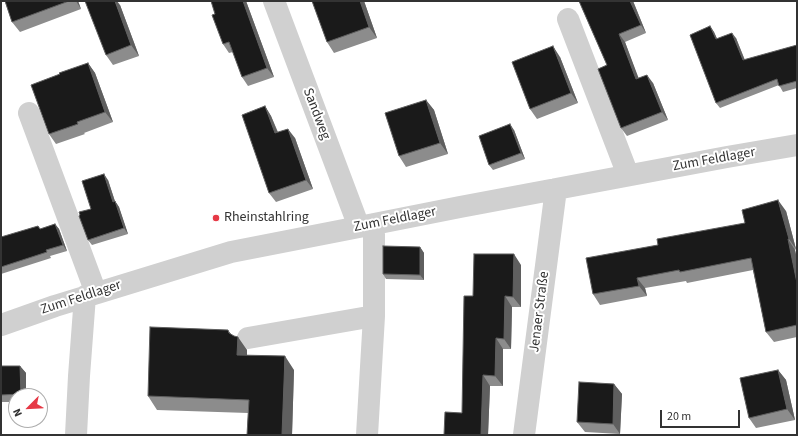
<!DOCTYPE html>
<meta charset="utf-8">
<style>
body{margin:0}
#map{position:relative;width:798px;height:436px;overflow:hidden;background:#fff;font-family:"Source Sans 3",sans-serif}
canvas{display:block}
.frame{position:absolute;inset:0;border:2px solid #333;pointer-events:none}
.north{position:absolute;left:8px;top:388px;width:40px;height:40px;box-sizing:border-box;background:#fff;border:1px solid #adadad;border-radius:50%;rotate:246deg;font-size:11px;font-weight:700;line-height:16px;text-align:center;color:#333}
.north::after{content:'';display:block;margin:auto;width:14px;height:18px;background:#e63946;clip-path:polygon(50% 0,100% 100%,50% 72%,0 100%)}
.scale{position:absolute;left:660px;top:410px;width:80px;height:18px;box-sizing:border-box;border:2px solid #333;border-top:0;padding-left:5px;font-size:12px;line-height:14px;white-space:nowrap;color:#333;-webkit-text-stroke:3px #fff;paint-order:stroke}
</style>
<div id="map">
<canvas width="798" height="436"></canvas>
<div class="frame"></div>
<div class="north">N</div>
<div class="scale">20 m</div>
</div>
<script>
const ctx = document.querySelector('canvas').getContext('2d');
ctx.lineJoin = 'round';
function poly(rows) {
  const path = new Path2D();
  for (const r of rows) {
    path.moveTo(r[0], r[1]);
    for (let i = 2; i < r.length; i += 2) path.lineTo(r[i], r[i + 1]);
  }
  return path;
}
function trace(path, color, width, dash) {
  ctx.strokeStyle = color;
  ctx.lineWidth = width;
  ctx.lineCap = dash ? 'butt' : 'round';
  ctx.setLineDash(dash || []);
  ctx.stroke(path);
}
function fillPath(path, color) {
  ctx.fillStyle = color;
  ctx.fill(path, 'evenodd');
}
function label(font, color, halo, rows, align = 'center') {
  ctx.font = font + ' "Source Sans 3",sans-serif';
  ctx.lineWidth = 4;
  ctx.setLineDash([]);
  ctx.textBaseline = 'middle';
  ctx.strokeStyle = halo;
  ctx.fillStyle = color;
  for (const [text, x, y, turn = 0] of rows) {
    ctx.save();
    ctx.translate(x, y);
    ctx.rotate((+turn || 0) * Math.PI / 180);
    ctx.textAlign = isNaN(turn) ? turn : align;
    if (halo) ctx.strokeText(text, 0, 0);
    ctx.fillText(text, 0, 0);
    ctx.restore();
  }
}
trace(poly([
 [274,1,359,227],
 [568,19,628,175],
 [29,113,96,293],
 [1,325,55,306,231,252,359,227,460,207,727,157,797,145],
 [248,338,374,316],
 [76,435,79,376,85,296],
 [367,435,374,316,374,224],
 [524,435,556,189]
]), '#d0d0d0', 22);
fillPath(poly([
 [5,1,78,1,81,9,20,32,12,22],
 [211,1,246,1,274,77,248,86,242,77,233,52,229,53,223,44,215,14],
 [312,1,364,1,377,38,334,53,327,42],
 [579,1,633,1,646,33,625,42,638,78,653,83,668,120,627,136,621,128,607,65],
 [120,5,139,56,113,65,106,55],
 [710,26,714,32,717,39,736,38,745,60,797,45,797,88,783,92,779,85,720,108,716,103],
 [560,57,578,103,537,119,530,109],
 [88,63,95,73,113,122,84,133,85,134,56,144,49,134,60,74],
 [426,100,434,110,448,154,406,167,399,156],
 [265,106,271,116,278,132,295,138,313,189,276,202,269,193],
 [514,130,525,159,493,170,489,165],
 [108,180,115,201,119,207,128,234,92,245,88,240,91,209],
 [786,211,796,249,795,250,797,259,797,337,774,342,766,332,753,270,687,283,686,281,645,288,647,296,600,305,593,294,658,245,745,223],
 [55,224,59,229,67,251,50,256,51,258,1,274,1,237,41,229],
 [420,247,424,253,424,280,386,279,383,274],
 [521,265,521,307,512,307,511,349,503,349,503,386,490,386,488,435,444,435,462,413,473,296],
 [230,334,247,350,247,355,294,370,292,435,247,435,248,413,157,410,148,396],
 [1,366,20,366,26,373,26,396,16,396,16,402,1,402],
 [778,370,786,380,795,420,756,428,749,418],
 [614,384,622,394,620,434,585,432,577,422]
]), '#8c8c8c');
fillPath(poly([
 [76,1,78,1,81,9],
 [115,1,117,1,120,5,139,56,131,45],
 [243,1,246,1,274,77,267,68],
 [360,1,364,1,377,38,369,27],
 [630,1,633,1,646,33,641,25],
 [710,26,714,32,720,45,716,39],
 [732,33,736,38,747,66,743,60],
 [619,34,625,42,642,87,636,79],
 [553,46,560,57,578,103,571,93],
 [88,63,95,73,113,122,105,112],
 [647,75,653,83,668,120,662,112],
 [426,100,434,110,448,154,440,143],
 [265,106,271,116,282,143,275,133],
 [510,124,514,130,525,159,521,153],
 [288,129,295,138,313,189,306,180],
 [104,174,108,180,117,208,113,202],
 [778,200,786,211,796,249,789,239],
 [115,201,119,207,128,234,124,228],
 [55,224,59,229,67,251,63,245],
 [788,239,795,250,797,259,797,283],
 [420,247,424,253,424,280,420,275],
 [514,254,521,265,521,307,513,297],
 [637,278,645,288,647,296,639,286],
 [505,296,512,307,511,349,504,339],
 [228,330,238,344,238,337,247,350,247,368,237,355],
 [496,338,503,349,503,386,495,376],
 [285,356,294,370,292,435,282,435],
 [20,366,26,373,26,396,22,396,21,394],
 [778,370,786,380,795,420,787,409],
 [483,375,490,386,488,435,481,435],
 [614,384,622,394,620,434,613,424]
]), '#5f5f5f');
const building = poly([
 [5,1,69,1,12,22,5,1],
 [85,1,115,1,131,45,106,55,85,1],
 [211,1,243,1,267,68,242,77,229,42,223,44,212,15,215,14,211,1],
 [312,1,360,1,369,27,327,42,312,1],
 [579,1,630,1,641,25,619,34,636,79,647,75,662,112,621,128,598,69,607,65,579,1],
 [710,26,716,39,732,33,743,60,797,45,797,81,779,86,777,79,716,103,690,35,710,26],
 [553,46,571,93,530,109,512,62,553,46],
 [88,63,105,112,77,122,78,124,49,134,31,85,60,74,59,73,88,63],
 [426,100,440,143,399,156,385,113,426,100],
 [265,106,275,133,288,129,306,180,269,193,242,115,265,106],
 [510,124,521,153,489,165,479,136,510,124],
 [104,174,113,202,115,201,124,228,88,240,79,216,80,215,79,212,91,209,82,181,104,174],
 [778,200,789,239,788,239,797,283,797,325,766,332,751,258,680,272,679,270,637,278,639,286,593,294,586,258,658,245,657,239,745,223,742,210,778,200],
 [55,224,63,245,46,250,47,252,1,267,1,237,38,226,40,229,55,224],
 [383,246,420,247,420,275,383,274,383,246],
 [474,254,514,254,513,297,505,296,504,339,496,338,495,376,483,375,481,435,444,435,445,412,462,413,464,296,473,296,474,254],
 [150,327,228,330,229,333,234,336,238,337,237,355,285,356,282,435,247,435,249,400,148,396,150,327],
 [1,366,20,366,21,394,1,395,1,366],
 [778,370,787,409,749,418,740,378,778,370],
 [579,382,614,384,613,424,577,422,579,382]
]);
fillPath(building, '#1a1a1a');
trace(building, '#5f5f5f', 1);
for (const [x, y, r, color] of [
 [216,218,4,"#e63946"]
]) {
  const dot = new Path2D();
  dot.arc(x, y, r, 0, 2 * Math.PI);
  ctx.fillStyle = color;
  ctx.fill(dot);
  trace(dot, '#fff', 1.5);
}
label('14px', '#333', '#fff', [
 ["Sandweg",316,114,69],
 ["Zum Feldlager",714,160,-10],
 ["Zum Feldlager",395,220,-11],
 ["Zum Feldlager",81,298,-18],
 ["Jenaer Straße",540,312,-83]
]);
label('14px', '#333', '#fff', [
 ["Rheinstahlring",224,218]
], 'left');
</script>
